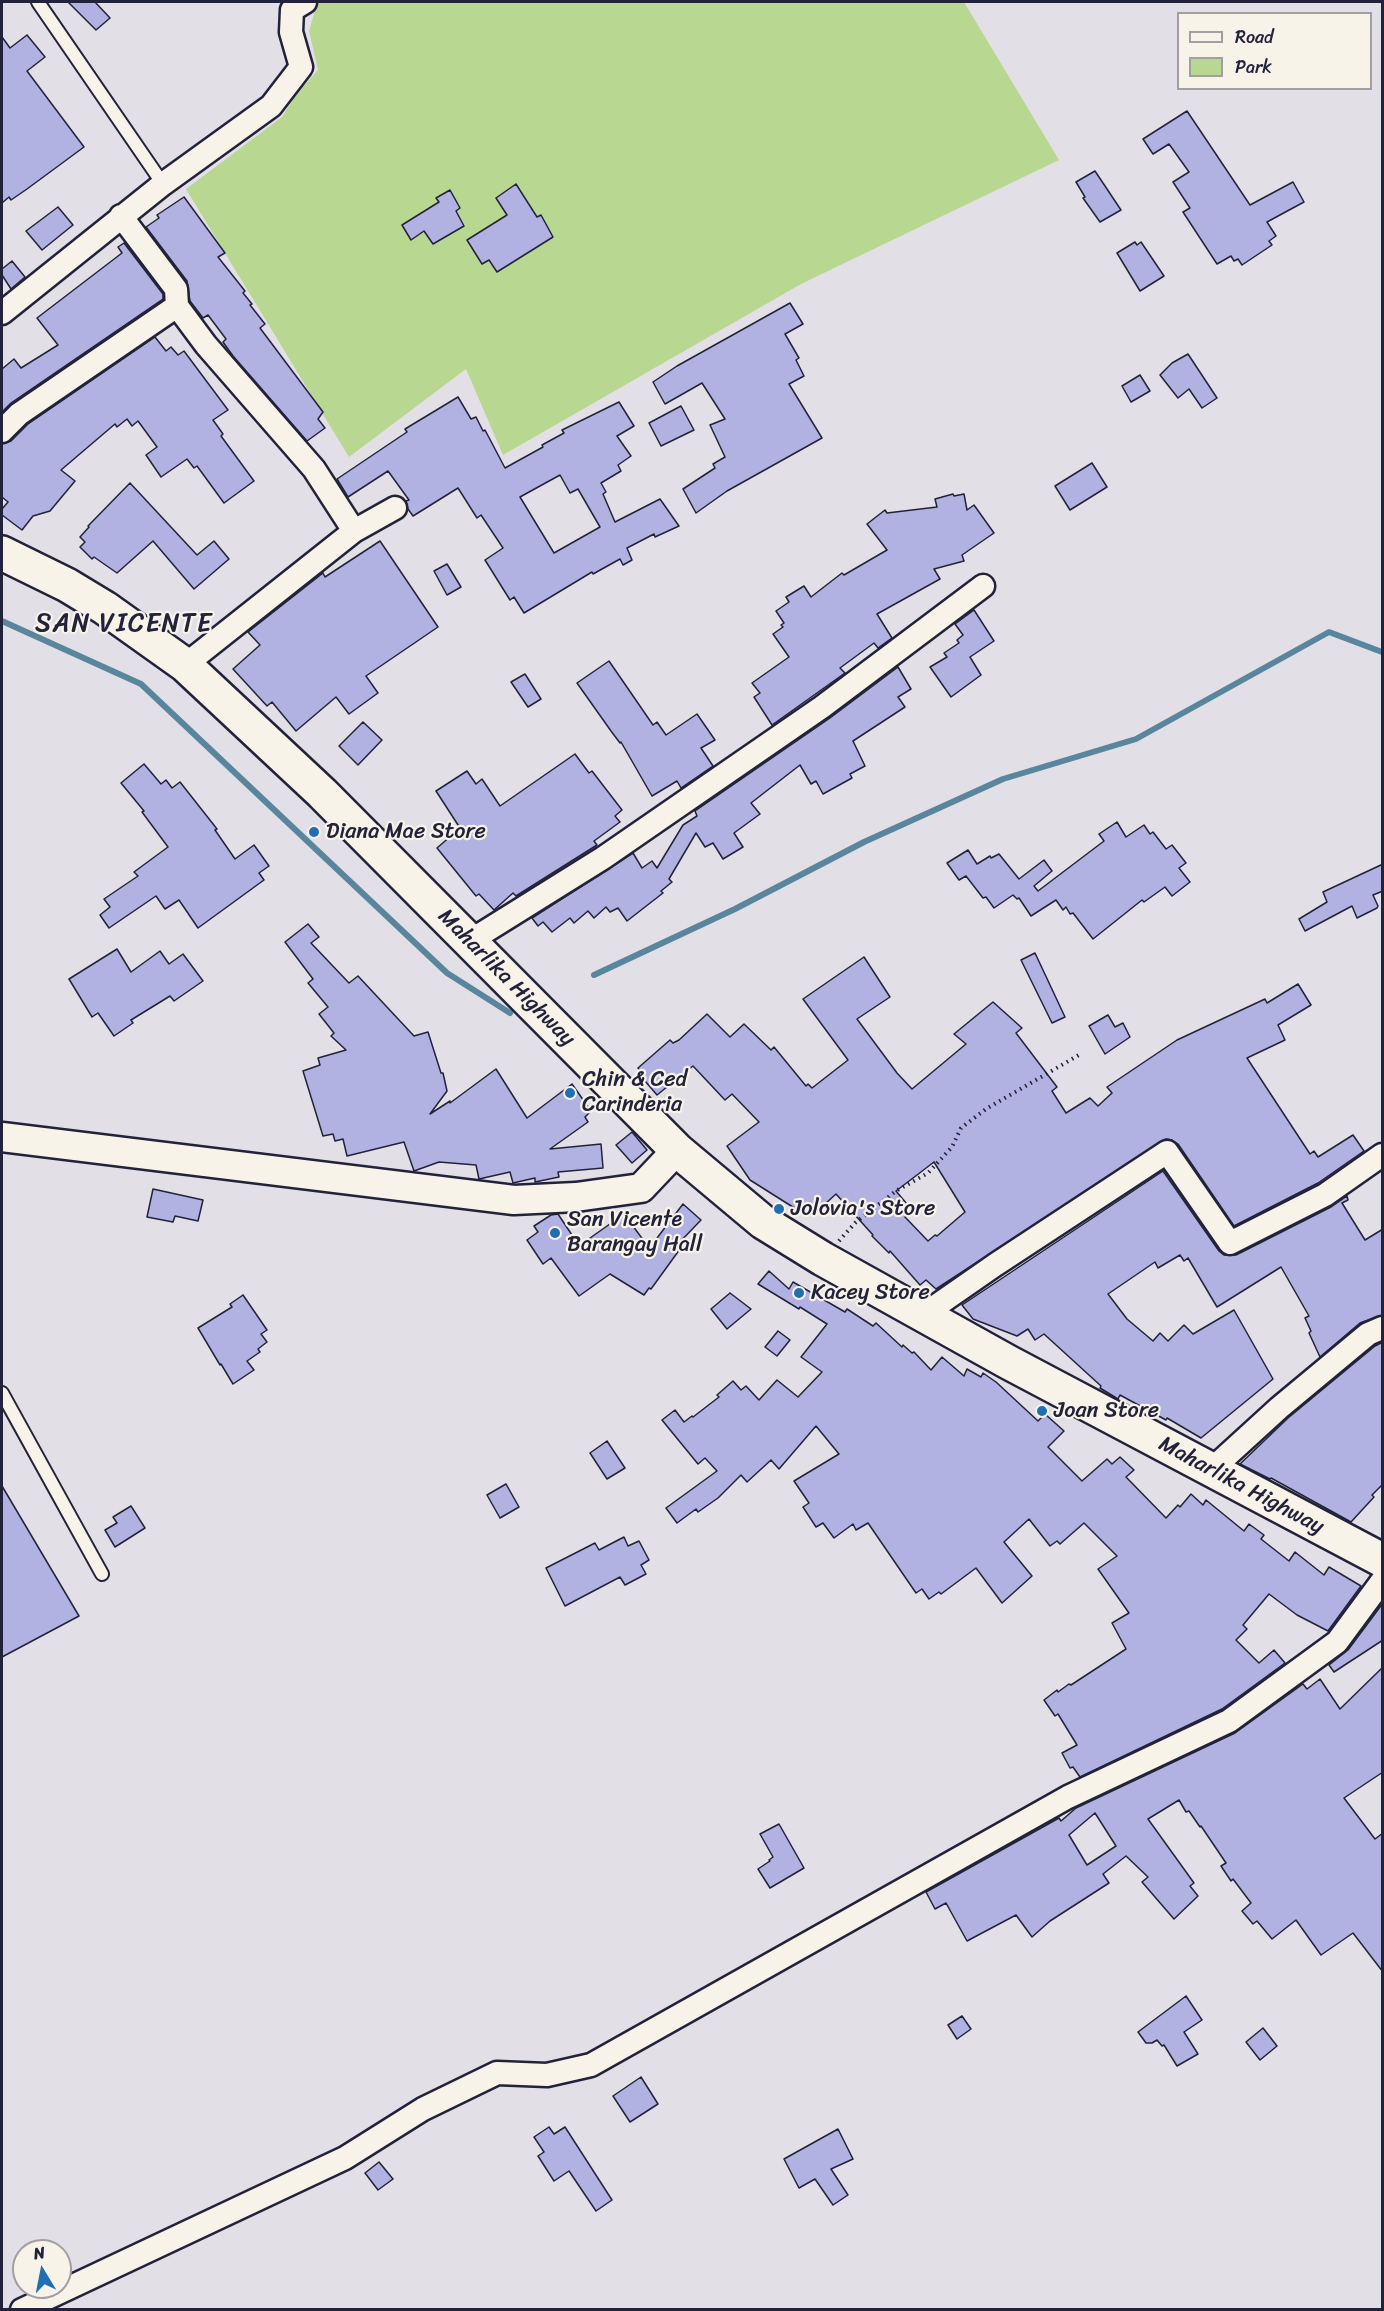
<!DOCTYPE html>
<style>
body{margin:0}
#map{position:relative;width:1384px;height:2311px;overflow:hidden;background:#e2dfe6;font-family:Sriracha,sans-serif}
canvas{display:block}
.frame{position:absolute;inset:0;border:3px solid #22223b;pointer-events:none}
.legend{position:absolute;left:1177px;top:12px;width:195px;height:78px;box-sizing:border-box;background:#f7f3e8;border:2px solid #a29fa3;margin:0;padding:8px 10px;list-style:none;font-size:18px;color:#22223b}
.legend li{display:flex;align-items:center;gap:12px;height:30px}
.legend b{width:30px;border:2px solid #a29fa3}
.north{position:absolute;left:12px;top:2239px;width:60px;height:60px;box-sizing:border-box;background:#f7f3e8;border:2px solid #a29fa3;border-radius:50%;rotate:350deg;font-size:16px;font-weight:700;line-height:24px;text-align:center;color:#22223b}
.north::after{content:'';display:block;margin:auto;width:21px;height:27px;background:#1f6fb2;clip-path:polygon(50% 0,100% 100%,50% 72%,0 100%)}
</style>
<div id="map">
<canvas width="1384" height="2311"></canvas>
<div class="frame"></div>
<ul class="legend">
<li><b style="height:8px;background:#f7f3e8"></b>Road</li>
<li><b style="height:16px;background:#b8d892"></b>Park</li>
</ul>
<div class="north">N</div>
</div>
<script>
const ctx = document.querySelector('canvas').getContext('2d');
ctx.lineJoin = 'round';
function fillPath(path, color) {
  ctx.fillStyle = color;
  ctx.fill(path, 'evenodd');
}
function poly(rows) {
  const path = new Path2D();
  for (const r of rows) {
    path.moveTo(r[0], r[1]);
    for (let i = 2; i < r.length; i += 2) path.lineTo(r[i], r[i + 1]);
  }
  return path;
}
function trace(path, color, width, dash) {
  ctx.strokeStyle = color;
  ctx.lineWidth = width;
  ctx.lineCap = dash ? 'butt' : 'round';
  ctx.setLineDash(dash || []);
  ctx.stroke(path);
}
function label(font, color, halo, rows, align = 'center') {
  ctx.font = font + ' Sriracha,sans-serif';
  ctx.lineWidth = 4.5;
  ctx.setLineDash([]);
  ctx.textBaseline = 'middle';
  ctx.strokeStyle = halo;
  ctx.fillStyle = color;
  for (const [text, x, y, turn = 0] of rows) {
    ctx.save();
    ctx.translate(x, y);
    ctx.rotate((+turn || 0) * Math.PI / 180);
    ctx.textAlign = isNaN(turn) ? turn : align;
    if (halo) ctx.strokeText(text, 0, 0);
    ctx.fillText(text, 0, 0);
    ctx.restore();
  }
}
fillPath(poly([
 [322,2,964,2,1059,160,801,284,503,455,466,369,349,457,186,189,282,117,295,96,318,70,309,31,317,4]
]), '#b8d892');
trace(poly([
 [2,621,141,684,447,973,510,1013],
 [594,975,735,909,864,842,1003,779,1136,739,1329,632,1382,652]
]), '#59869c', 6);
const building = poly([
 [68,2,95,2,110,18,96,30,68,2],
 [27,35,45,57,27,71,84,147,27,189,11,200,9,197,2,203,2,37,10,48,27,35],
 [1187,111,1250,205,1293,182,1304,202,1267,222,1276,236,1269,241,1272,245,1242,265,1238,259,1234,261,1231,256,1217,264,1183,212,1190,208,1173,182,1189,172,1169,144,1153,154,1143,139,1187,111],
 [1095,171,1121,210,1100,222,1083,198,1085,197,1076,182,1095,171],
 [516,184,537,217,541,215,553,237,497,272,489,260,482,264,467,240,507,215,496,198,516,184],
 [450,190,460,208,456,211,464,226,433,244,424,231,411,240,402,225,439,202,436,198,450,190],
 [184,197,225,253,218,257,245,291,243,293,252,304,250,305,265,324,260,328,323,412,318,419,325,428,307,441,233,356,223,342,226,339,208,315,203,318,190,301,187,281,146,227,159,218,157,215,184,197],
 [58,207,73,225,42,250,26,231,58,207],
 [1135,242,1137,245,1141,242,1164,276,1140,291,1117,253,1135,242],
 [124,243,163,294,163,299,11,403,2,412,2,369,14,359,21,368,58,345,37,318,122,253,118,247,124,243],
 [12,261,25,277,11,289,2,275,2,269,12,261],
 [790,303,803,324,785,334,799,358,796,360,804,376,789,384,822,438,727,491,696,513,683,489,715,468,713,464,725,457,710,425,725,419,702,383,665,404,653,382,677,366,790,303],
 [155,337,166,351,171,347,178,355,184,351,228,410,213,420,223,434,221,436,254,481,224,503,197,466,194,468,187,459,161,477,146,455,157,447,138,421,132,426,127,419,117,427,115,424,61,470,75,481,50,511,33,516,22,530,2,515,2,509,8,502,2,497,2,444,11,441,28,424,155,337],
 [1188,354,1217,398,1202,408,1189,389,1178,398,1160,375,1172,363,1188,354],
 [1140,375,1150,391,1131,402,1122,386,1140,375],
 [458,397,471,419,476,417,483,431,485,430,505,468,543,447,542,445,564,433,562,430,619,402,634,426,617,436,631,456,618,465,621,471,601,483,606,492,603,494,615,522,660,499,679,526,655,537,654,534,627,548,632,560,623,565,620,559,593,574,592,572,524,613,514,597,510,600,485,560,503,548,481,515,477,518,458,488,413,516,408,509,406,501,409,500,388,471,348,497,337,479,407,432,405,429,458,397],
 [560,475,570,493,578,489,600,527,554,553,520,497,560,475],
 [681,406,694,430,661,446,649,423,681,406],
 [1092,463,1107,487,1070,510,1055,486,1092,463],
 [130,483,197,555,214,541,229,559,194,589,153,541,117,573,94,557,92,559,80,547,85,542,80,537,89,527,88,526,130,483],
 [953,494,954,496,964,494,967,510,974,505,994,533,962,555,964,561,934,569,940,579,877,614,892,638,878,648,874,643,840,668,845,673,772,725,754,697,760,693,752,683,789,657,773,634,783,627,781,625,784,623,776,611,789,602,786,597,804,586,811,597,842,573,844,575,887,550,867,524,885,510,887,513,937,507,935,499,953,494],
 [380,541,438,627,366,676,378,693,349,714,336,697,296,731,272,702,267,706,233,669,260,645,248,632,323,573,325,577,380,541],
 [447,564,461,587,447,595,434,571,447,564],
 [974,610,994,641,970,657,981,675,951,697,930,667,947,657,944,653,959,643,957,640,963,635,955,624,974,610],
 [609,661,653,725,657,722,666,735,697,714,715,740,701,748,713,766,681,788,677,781,652,796,621,742,620,743,611,731,577,683,609,661],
 [898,667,911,689,898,697,905,707,853,741,865,766,850,774,852,778,823,794,816,781,811,784,800,765,751,803,760,814,734,833,743,847,723,859,713,843,705,847,696,833,669,879,672,882,661,891,663,893,627,921,618,908,610,912,606,907,594,918,588,911,574,923,570,918,552,932,543,922,538,926,532,918,633,853,642,868,652,861,657,868,683,825,697,816,695,811,830,718,898,667],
 [525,674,541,699,528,707,511,682,525,674],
 [363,722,382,740,358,765,339,746,363,722],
 [575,754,589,773,592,771,622,810,615,816,620,822,594,841,597,845,516,896,513,893,494,910,479,894,476,896,437,848,460,828,436,791,467,771,476,784,482,779,500,806,575,754],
 [144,764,161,784,166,780,172,788,180,782,217,829,215,830,235,859,254,845,269,866,259,873,264,880,198,928,179,900,165,909,156,896,109,928,100,915,110,907,104,899,138,876,134,872,168,847,142,812,144,811,121,783,144,764],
 [1117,822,1126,837,1144,825,1150,834,1153,832,1166,849,1172,845,1186,863,1179,868,1190,882,1172,896,1165,887,1144,902,1142,900,1093,939,1073,913,1070,914,1066,907,1063,910,1056,900,1031,916,1019,898,1017,899,1013,895,994,908,986,897,983,898,966,876,959,880,947,863,968,850,977,864,990,856,991,858,999,854,1019,879,1044,860,1052,871,1034,886,1038,891,1104,841,1099,834,1117,822],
 [1383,864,1383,891,1373,895,1378,906,1377,908,1357,918,1352,906,1305,931,1299,919,1327,902,1323,892,1383,864],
 [308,924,319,937,311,943,349,983,358,976,414,1036,428,1032,441,1073,443,1073,447,1091,430,1114,450,1101,450,1103,496,1069,527,1118,572,1084,591,1111,585,1117,588,1122,550,1149,601,1144,603,1168,558,1172,559,1177,535,1182,535,1178,513,1183,510,1172,479,1179,476,1165,439,1162,414,1171,404,1142,347,1156,343,1139,335,1141,333,1134,323,1136,303,1071,320,1065,318,1058,346,1050,331,1036,334,1033,319,1014,328,1007,308,983,313,979,285,942,308,924],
 [117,949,131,972,160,951,169,964,183,954,203,981,174,1001,170,996,131,1020,133,1023,114,1036,98,1013,92,1017,69,979,117,949],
 [1035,953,1065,1017,1052,1023,1021,960,1035,953],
 [864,957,890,997,857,1019,897,1073,912,1089,966,1044,954,1034,993,1002,1022,1028,1016,1033,1057,1087,1052,1091,1066,1113,1090,1098,1098,1106,1112,1093,1107,1087,1177,1040,1265,999,1267,1003,1298,984,1311,1005,1278,1025,1285,1040,1247,1058,1310,1154,1314,1151,1318,1157,1353,1135,1364,1151,1318,1183,1234,1226,1178,1144,1172,1140,1166,1139,936,1289,926,1280,920,1285,890,1251,889,1253,872,1236,873,1235,836,1194,813,1215,802,1204,796,1209,750,1180,727,1146,759,1122,732,1094,725,1100,693,1066,657,1095,639,1074,641,1072,638,1068,670,1040,673,1043,679,1040,707,1014,730,1037,744,1024,771,1050,774,1047,806,1086,808,1084,812,1088,848,1060,803,999,864,957],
 [934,1162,965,1212,937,1236,935,1235,928,1241,905,1217,912,1210,896,1191,934,1162],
 [1108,1015,1115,1027,1123,1023,1130,1037,1105,1054,1089,1026,1108,1015],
 [632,1132,647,1150,632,1163,616,1145,632,1132],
 [1163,1171,1219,1251,1224,1255,1236,1255,1331,1207,1347,1196,1348,1200,1342,1203,1365,1240,1383,1229,1383,1315,1360,1323,1320,1357,1309,1333,1311,1331,1305,1318,1309,1316,1281,1267,1217,1307,1188,1258,1184,1261,1180,1255,1158,1268,1155,1262,1108,1294,1127,1319,1153,1341,1160,1333,1168,1341,1184,1325,1193,1334,1234,1310,1273,1379,1201,1438,1167,1418,1166,1420,1120,1395,1118,1399,1100,1388,1101,1386,1044,1334,1035,1340,1028,1329,1017,1336,973,1319,962,1305,1163,1171],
 [153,1189,203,1200,198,1221,175,1216,173,1222,147,1217,153,1189],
 [683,1204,701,1220,676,1246,680,1249,651,1289,649,1288,644,1295,610,1274,579,1296,551,1258,543,1264,527,1240,538,1232,534,1226,551,1215,558,1214,578,1244,582,1241,583,1243,624,1214,647,1245,650,1239,654,1242,683,1204],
 [769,1271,789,1289,793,1282,845,1312,847,1309,873,1326,876,1323,902,1347,903,1345,912,1353,914,1352,931,1370,942,1357,964,1376,967,1369,981,1377,983,1373,996,1382,1038,1421,1045,1414,1064,1431,1048,1447,1082,1481,1107,1459,1112,1464,1120,1457,1134,1470,1126,1477,1166,1518,1178,1505,1180,1507,1191,1494,1203,1505,1206,1500,1244,1531,1249,1524,1264,1535,1261,1539,1289,1561,1295,1552,1324,1575,1329,1567,1361,1586,1328,1631,1297,1615,1269,1594,1243,1625,1247,1629,1236,1640,1259,1663,1274,1650,1285,1663,1222,1709,1080,1777,1073,1767,1070,1768,1062,1753,1077,1745,1058,1714,1055,1716,1044,1700,1057,1690,1058,1692,1069,1684,1071,1685,1126,1649,1112,1623,1129,1613,1098,1569,1117,1556,1084,1523,1060,1544,1057,1541,1050,1546,1029,1519,1004,1542,1032,1576,1002,1603,976,1568,941,1594,939,1592,929,1599,922,1589,916,1593,868,1523,856,1530,853,1524,834,1538,823,1523,816,1527,803,1507,809,1503,794,1481,839,1454,816,1426,779,1469,771,1460,747,1482,741,1475,718,1498,698,1512,696,1509,677,1523,666,1508,717,1471,705,1458,698,1464,662,1420,675,1410,684,1422,692,1416,693,1417,719,1397,717,1395,733,1381,741,1390,746,1386,759,1400,777,1380,798,1397,822,1372,801,1357,827,1324,800,1307,799,1309,758,1284,769,1271],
 [730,1293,751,1309,727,1329,711,1309,730,1293],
 [243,1295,267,1330,261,1334,267,1342,258,1349,260,1352,247,1361,254,1370,233,1384,221,1364,220,1365,198,1328,232,1307,230,1304,243,1295],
 [778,1331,790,1340,777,1356,765,1347,778,1331],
 [1383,1342,1383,1484,1372,1495,1374,1497,1351,1522,1271,1478,1270,1479,1240,1464,1288,1418,1375,1346,1383,1342],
 [607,1441,625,1468,607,1479,590,1453,607,1441],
 [506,1484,519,1507,500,1518,487,1495,506,1484],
 [2,1486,79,1616,2,1657,2,1486],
 [131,1506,145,1528,115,1547,105,1530,117,1523,113,1517,131,1506],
 [624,1537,628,1546,639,1541,649,1560,641,1565,646,1574,625,1585,620,1577,565,1606,546,1568,595,1543,599,1550,624,1537],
 [1383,1603,1383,1640,1334,1672,1329,1665,1348,1650,1383,1603],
 [1383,1667,1383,1772,1344,1798,1375,1839,1383,1833,1383,1972,1353,1933,1321,1955,1296,1920,1272,1939,1257,1921,1253,1924,1242,1911,1251,1903,1233,1879,1231,1881,1221,1866,1226,1863,1201,1826,1200,1827,1189,1811,1186,1812,1179,1800,1148,1819,1194,1883,1190,1886,1198,1896,1174,1919,1142,1882,1148,1877,1126,1856,1103,1874,1109,1883,1050,1921,1032,1937,1016,1915,967,1941,946,1903,935,1909,926,1892,1059,1818,1061,1821,1076,1808,1235,1733,1303,1684,1307,1689,1320,1679,1340,1709,1383,1667],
 [1095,1813,1116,1846,1087,1865,1069,1835,1095,1813],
 [779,1824,804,1868,770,1888,758,1869,770,1861,769,1860,773,1857,760,1834,779,1824],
 [1186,1996,1202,2020,1184,2032,1198,2054,1177,2066,1164,2045,1162,2046,1157,2040,1152,2043,1146,2043,1138,2032,1186,1996],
 [962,2016,971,2029,957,2039,948,2025,962,2016],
 [1263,2028,1277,2046,1260,2060,1246,2042,1263,2028],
 [641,2077,658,2104,630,2122,613,2096,641,2077],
 [549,2127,554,2134,565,2127,612,2200,596,2211,569,2171,554,2181,538,2156,544,2152,534,2137,549,2127],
 [838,2129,853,2159,831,2169,848,2195,833,2205,815,2179,799,2188,784,2159,838,2129],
 [379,2162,393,2179,378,2190,365,2173,379,2162]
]);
fillPath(building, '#b1b1e2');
trace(building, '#22223b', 1.5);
const service = poly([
 [38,2,163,184],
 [2,1393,102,1574]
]);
const minor = poly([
 [121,216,176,289,177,306,206,345,314,469,354,531,185,665],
 [2,313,163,184,271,106,301,67,291,32,292,10,305,2],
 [2,431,19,414,177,306],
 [354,531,395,508],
 [470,941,603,858,822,707,983,586],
 [923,1315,995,1265,1167,1152,1230,1243,1325,1195,1382,1155],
 [1211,1470,1279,1408,1368,1334,1382,1328],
 [22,2310,345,2158,423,2109,497,2073,547,2075,591,2065,1068,1797,1229,1721,1337,1642,1382,1581]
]);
const tertiary = poly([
 [2,1137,514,1200,576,1197,641,1188,677,1150]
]);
const trunk = poly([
 [2,553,67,585,105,608,185,665,322,793,677,1150,763,1222,823,1259,1008,1362,1382,1560]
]);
trace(service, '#22223b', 16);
trace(minor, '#22223b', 27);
trace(tertiary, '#22223b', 33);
trace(trunk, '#22223b', 38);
trace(poly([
 [839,1241,855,1223,896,1191,928,1173,952,1147,961,1128,986,1109,1079,1055]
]), '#22223b', 4, [1.5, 4.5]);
trace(service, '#f7f3e8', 12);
trace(minor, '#f7f3e8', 22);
trace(tertiary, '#f7f3e8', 28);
trace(trunk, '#f7f3e8', 33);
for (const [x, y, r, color] of [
 [314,832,6,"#1f6fb2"],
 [570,1093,6,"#1f6fb2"],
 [779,1209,6,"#1f6fb2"],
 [555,1233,6,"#1f6fb2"],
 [799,1293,6,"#1f6fb2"],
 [1042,1411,6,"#1f6fb2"]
]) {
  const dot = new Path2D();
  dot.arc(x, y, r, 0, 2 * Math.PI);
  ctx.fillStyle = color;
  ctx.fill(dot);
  trace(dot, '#f7f3e8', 2);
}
label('22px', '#22223b', '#f7f3e8', [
 ["Diana Mae Store",326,832],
 ["Chin & Ced",582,1080],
 ["Carinderia",582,1105],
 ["Jolovia's Store",791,1209],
 ["San Vicente",567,1220],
 ["Barangay Hall",567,1245],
 ["Kacey Store",811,1293],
 ["Joan Store",1054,1411]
], 'left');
label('22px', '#22223b', '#f7f3e8', [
 ["Maharlika Highway",506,978,45],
 ["Maharlika Highway",1241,1486,28]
]);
ctx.letterSpacing = '1.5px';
label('26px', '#22223b', '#f7f3e8', [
 ["SAN VICENTE",124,624]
]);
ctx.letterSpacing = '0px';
</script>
